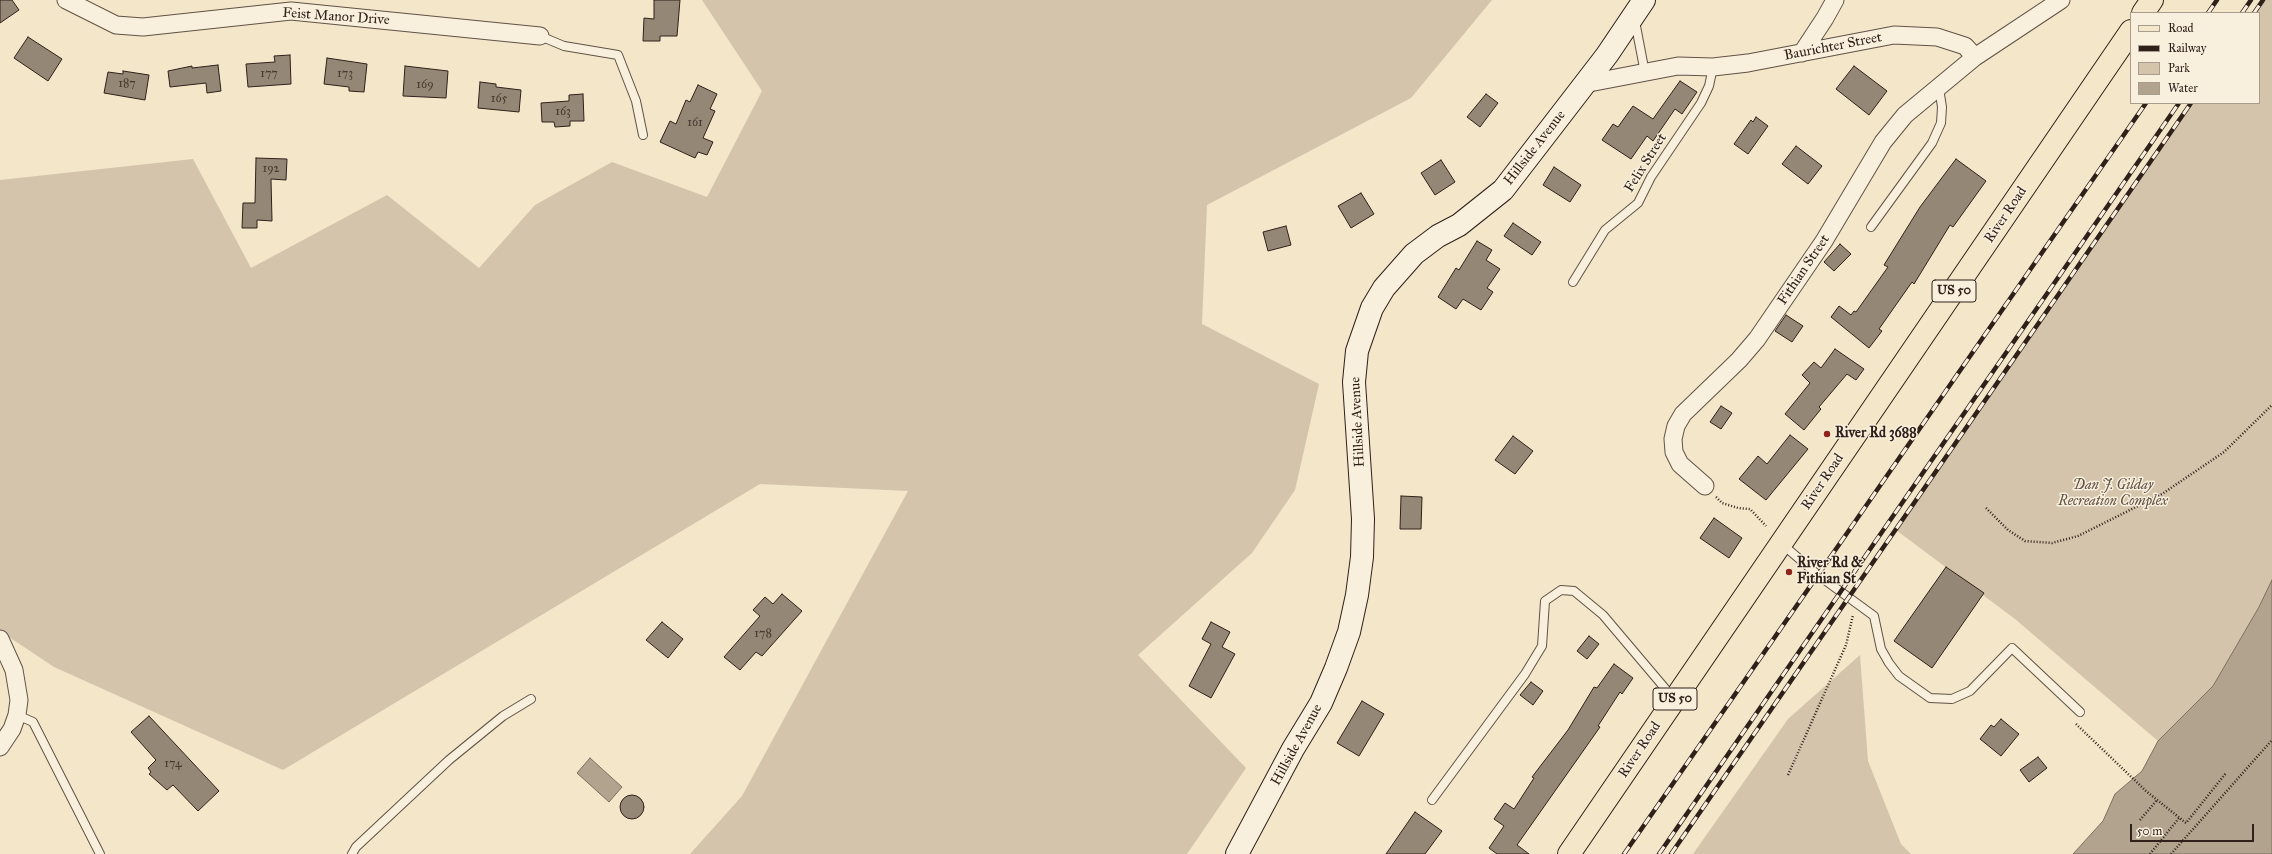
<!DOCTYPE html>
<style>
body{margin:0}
#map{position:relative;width:2272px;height:854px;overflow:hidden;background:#f4e6c9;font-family:"IM FELL Great Primer",serif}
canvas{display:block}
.legend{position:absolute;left:2130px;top:12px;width:130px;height:92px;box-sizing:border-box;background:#f8efdc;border:1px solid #a89c8e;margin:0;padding:5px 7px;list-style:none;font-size:12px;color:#2f201a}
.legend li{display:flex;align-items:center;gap:8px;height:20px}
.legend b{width:20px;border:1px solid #a89c8e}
.scale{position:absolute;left:2130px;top:824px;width:124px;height:18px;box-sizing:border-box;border:2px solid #2f201a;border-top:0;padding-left:5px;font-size:12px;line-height:14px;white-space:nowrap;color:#2f201a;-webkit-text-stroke:3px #f8efdc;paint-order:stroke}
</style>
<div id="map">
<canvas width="2272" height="854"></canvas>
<ul class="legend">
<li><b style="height:5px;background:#f4e6c9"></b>Road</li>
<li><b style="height:5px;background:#2f201a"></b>Railway</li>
<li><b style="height:11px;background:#d3c4ab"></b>Park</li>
<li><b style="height:11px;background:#b1a38e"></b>Water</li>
</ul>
<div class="scale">50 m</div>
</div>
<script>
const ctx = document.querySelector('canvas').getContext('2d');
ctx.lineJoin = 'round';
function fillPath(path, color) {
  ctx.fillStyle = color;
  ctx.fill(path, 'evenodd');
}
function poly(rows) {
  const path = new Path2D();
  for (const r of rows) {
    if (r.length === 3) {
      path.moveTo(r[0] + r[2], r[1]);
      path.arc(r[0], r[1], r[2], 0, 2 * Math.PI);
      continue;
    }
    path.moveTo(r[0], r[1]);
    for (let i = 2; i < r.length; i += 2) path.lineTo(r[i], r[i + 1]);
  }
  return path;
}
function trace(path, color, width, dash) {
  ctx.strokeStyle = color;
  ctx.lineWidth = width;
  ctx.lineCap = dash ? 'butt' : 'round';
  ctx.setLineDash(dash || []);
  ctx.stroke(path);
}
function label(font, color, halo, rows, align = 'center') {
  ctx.font = font + ' "IM FELL Great Primer",serif';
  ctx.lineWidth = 3;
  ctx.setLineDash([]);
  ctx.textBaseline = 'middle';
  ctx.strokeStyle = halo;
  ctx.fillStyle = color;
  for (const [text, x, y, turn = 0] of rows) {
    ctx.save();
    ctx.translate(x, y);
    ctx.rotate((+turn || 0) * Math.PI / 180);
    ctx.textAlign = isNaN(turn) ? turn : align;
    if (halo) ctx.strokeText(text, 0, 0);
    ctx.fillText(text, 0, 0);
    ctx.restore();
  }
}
fillPath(poly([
 [702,0,1492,0,1411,98,1207,205,1202,324,1319,384,1295,490,1252,553,1138,655,1246,768,1187,854,690,854,742,796,908,491,760,484,283,770,54,667,0,631,0,180,193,159,251,268,387,195,479,268,535,205,612,162,707,197,762,91],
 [2263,0,2272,0,2272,580,2259,607,2213,686,2158,741,2015,619,1896,530,2191,103,2259,103,2259,13,2254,13],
 [1860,655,1868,761,1901,844,1911,854,1693,854,1788,719]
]), '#d3c4ab');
const water = poly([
 [2272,580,2272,854,2073,854,2103,821,2115,794,2142,771,2158,741,2213,686,2259,607,2272,580],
 [590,758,622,787,609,802,577,773,590,758]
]);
fillPath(water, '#b1a38e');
trace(water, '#7d6f60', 1);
const building = poly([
 [0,0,12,0,19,10,0,23,0,0],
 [654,0,680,0,677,36,660,36,660,41,643,41,644,18,654,19,654,0],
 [28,37,62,59,48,81,14,58,28,37],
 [290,55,291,84,248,87,246,64,275,62,274,56,290,55],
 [327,58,367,64,364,92,349,91,349,87,324,84,327,58],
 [218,65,221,91,207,93,206,83,170,87,168,71,192,66,192,68,218,65],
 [405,66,448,71,446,98,403,96,405,66],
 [1854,66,1887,91,1869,115,1836,89,1854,66],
 [123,71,149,75,145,100,104,93,108,72,123,74,123,71],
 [1680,81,1697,92,1682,114,1675,109,1653,141,1647,136,1631,159,1602,140,1613,124,1618,127,1633,106,1653,119,1680,81],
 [480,82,496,84,496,87,521,90,519,112,478,108,480,82],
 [698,85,717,94,710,109,715,111,703,138,713,142,707,155,698,152,695,158,660,142,670,121,676,124,686,100,690,102,698,85],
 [583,94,584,121,570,121,570,126,555,127,554,122,542,122,541,103,569,101,569,95,583,94],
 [1486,94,1498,103,1480,127,1467,117,1486,94],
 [1756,117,1768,126,1748,154,1734,144,1751,120,1753,122,1756,117],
 [1796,146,1822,166,1808,184,1782,164,1796,146],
 [256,158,287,159,286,180,271,179,272,221,257,220,257,228,242,228,243,203,255,203,256,158],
 [1956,159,1986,181,1953,227,1950,225,1914,284,1912,282,1879,329,1882,331,1869,348,1831,317,1839,306,1851,315,1854,311,1856,312,1888,267,1884,265,1920,207,1956,159],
 [1441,160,1455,182,1435,195,1421,173,1441,160],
 [1554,167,1581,185,1570,202,1543,185,1554,167],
 [1361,193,1374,214,1351,228,1338,206,1361,193],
 [1513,223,1541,242,1532,255,1504,236,1513,223],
 [1286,226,1291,245,1268,251,1263,232,1286,226],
 [1477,241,1492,250,1486,260,1500,269,1487,288,1493,292,1481,310,1463,299,1456,309,1438,297,1456,268,1459,270,1477,241],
 [1840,244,1851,254,1834,271,1824,262,1840,244],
 [1786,315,1803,326,1792,342,1775,331,1786,315],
 [1835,349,1864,369,1856,380,1847,374,1819,407,1821,409,1804,430,1785,414,1810,383,1802,375,1814,362,1821,368,1835,349],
 [1721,406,1732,413,1721,429,1710,422,1721,406],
 [1790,435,1808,449,1766,500,1739,479,1758,456,1767,464,1790,435],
 [1513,436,1533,451,1515,474,1495,460,1513,436],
 [1401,496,1422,497,1421,529,1400,529,1401,496],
 [1714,518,1742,538,1729,558,1700,538,1714,518],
 [1946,567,1984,593,1932,668,1894,641,1946,567],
 [782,594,802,611,762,656,756,652,740,670,724,657,760,616,753,610,765,597,773,604,782,594],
 [662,622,683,639,668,658,646,640,662,622],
 [1211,622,1230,632,1222,647,1235,654,1211,698,1189,686,1211,644,1202,639,1211,622],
 [1589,636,1599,644,1587,659,1577,651,1589,636],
 [1614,664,1633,678,1622,694,1620,692,1598,726,1600,727,1517,845,1529,854,1497,854,1489,848,1504,826,1494,819,1505,803,1514,809,1534,778,1532,777,1568,730,1594,687,1597,688,1614,664],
 [1531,682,1543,691,1533,705,1520,695,1531,682],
 [1362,701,1384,714,1359,756,1337,743,1362,701],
 [149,716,219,791,198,811,173,785,167,790,149,774,151,772,148,768,156,760,131,732,149,716],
 [2001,719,2019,734,2001,756,1980,739,1991,725,1994,727,2001,719],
 [2038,757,2047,768,2029,782,2020,770,2038,757],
 [632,807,12],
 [1415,812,1442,831,1425,854,1386,854,1415,812]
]);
fillPath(building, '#958775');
trace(building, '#2f201a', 1);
const lane = poly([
 [1635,21,1645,73],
 [540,36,564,46,618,55,636,101,643,135],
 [1871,227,1932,143,1941,123,1942,107,1939,88],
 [1573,282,1605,230,1638,203,1651,177,1701,103,1709,86,1713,67],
 [1782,544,1818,575,1874,616,1881,649,1889,663,1899,676,1930,698,1952,699,1970,691,2012,648,2080,712],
 [17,715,33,722,100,854],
 [1432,800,1525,674,1542,646,1545,601,1561,590,1574,591,1603,615,1674,699],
 [352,854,356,847,449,760,503,716,531,699]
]);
const street = poly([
 [66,0,116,25,143,27,291,11,540,36],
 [1802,53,1825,18,1835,0],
 [1584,84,1678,66,1713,67,1748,63,1894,35,1937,37,1965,46,1975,57],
 [1705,486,1680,464,1674,452,1673,439,1676,426,1683,414,1739,360,1757,339,1824,241,1883,142,1905,115,1975,57,2061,0],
 [0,639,14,670,19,700,17,715,12,729,0,747]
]);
const secondary = poly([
 [1237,854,1293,749,1321,703,1336,668,1349,632,1357,595,1362,557,1363,519,1354,382,1357,351,1372,308,1384,288,1414,254,1438,236,1459,225,1503,190,1607,55,1644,0]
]);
const primary = poly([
 [2143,13,2152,0],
 [1569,854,2131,31]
]);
trace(lane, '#605246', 10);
trace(street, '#605246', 19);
trace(secondary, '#2f201a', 24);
trace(primary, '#2f201a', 24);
trace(poly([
 [1716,497,1722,503,1738,508,1750,509,1766,526],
 [1986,508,2008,530,2025,541,2052,543,2078,536,2162,494,2224,452,2272,405],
 [2076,724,2146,791,2186,823,2226,773],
 [1788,775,1846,645,1853,615],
 [2140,820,2157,800],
 [2150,854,2179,818],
 [2171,854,2272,740]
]), '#2f201a', 2.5, [1, 2]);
trace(lane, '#f8efdc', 8);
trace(street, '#f8efdc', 17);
trace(secondary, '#f8efdc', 22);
trace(primary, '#f4e6c9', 22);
const rail = poly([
 [2208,13,2217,0],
 [2242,13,2251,0],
 [2254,13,2263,0],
 [1624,854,2146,103],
 [1659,854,2179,103],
 [1671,854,2191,103]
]);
trace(rail, '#2f201a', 4.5);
trace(rail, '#f8efdc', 3, [9]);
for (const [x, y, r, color] of [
 [1827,434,4,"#8f2418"],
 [1789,572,4,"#8f2418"]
]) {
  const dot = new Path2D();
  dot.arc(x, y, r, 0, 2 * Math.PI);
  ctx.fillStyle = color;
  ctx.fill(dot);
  trace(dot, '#f8efdc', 1.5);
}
label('12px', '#483a31', null, [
 ["177",269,74],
 ["173",345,74],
 ["187",127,84],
 ["169",425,85],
 ["165",499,99],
 ["163",563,112],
 ["161",695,123],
 ["192",271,169],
 ["178",763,634],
 ["174",173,764]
]);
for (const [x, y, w] of [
 [1954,291,44],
 [1675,699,44]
]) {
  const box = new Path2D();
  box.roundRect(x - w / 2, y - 11, w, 22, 3);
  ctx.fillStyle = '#f8efdc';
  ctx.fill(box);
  trace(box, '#2f201a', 1);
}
label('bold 13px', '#2f201a', null, [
 ["US 50",1954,291],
 ["US 50",1675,699]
]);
label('14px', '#2f201a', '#f8efdc', [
 ["Feist Manor Drive",336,17,4],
 ["Baurichter Street",1833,47,-11],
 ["Hillside Avenue",1535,148,-52],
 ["Felix Street",1646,163,-58],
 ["River Road",2006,215,-56],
 ["Fithian Street",1804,270,-56],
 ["Hillside Avenue",1358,422,-93],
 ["River Road",1823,482,-56],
 ["Hillside Avenue",1297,745,-61],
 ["River Road",1640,750,-56]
]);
label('bold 14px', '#2f201a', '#f8efdc', [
 ["River Rd 3688",1835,434],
 ["River Rd &",1797,564],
 ["Fithian St",1797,580]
], 'left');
label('italic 14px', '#605146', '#f8efdc', [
 ["Dan J. Gilday",2113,486],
 ["Recreation Complex",2113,502]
]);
</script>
